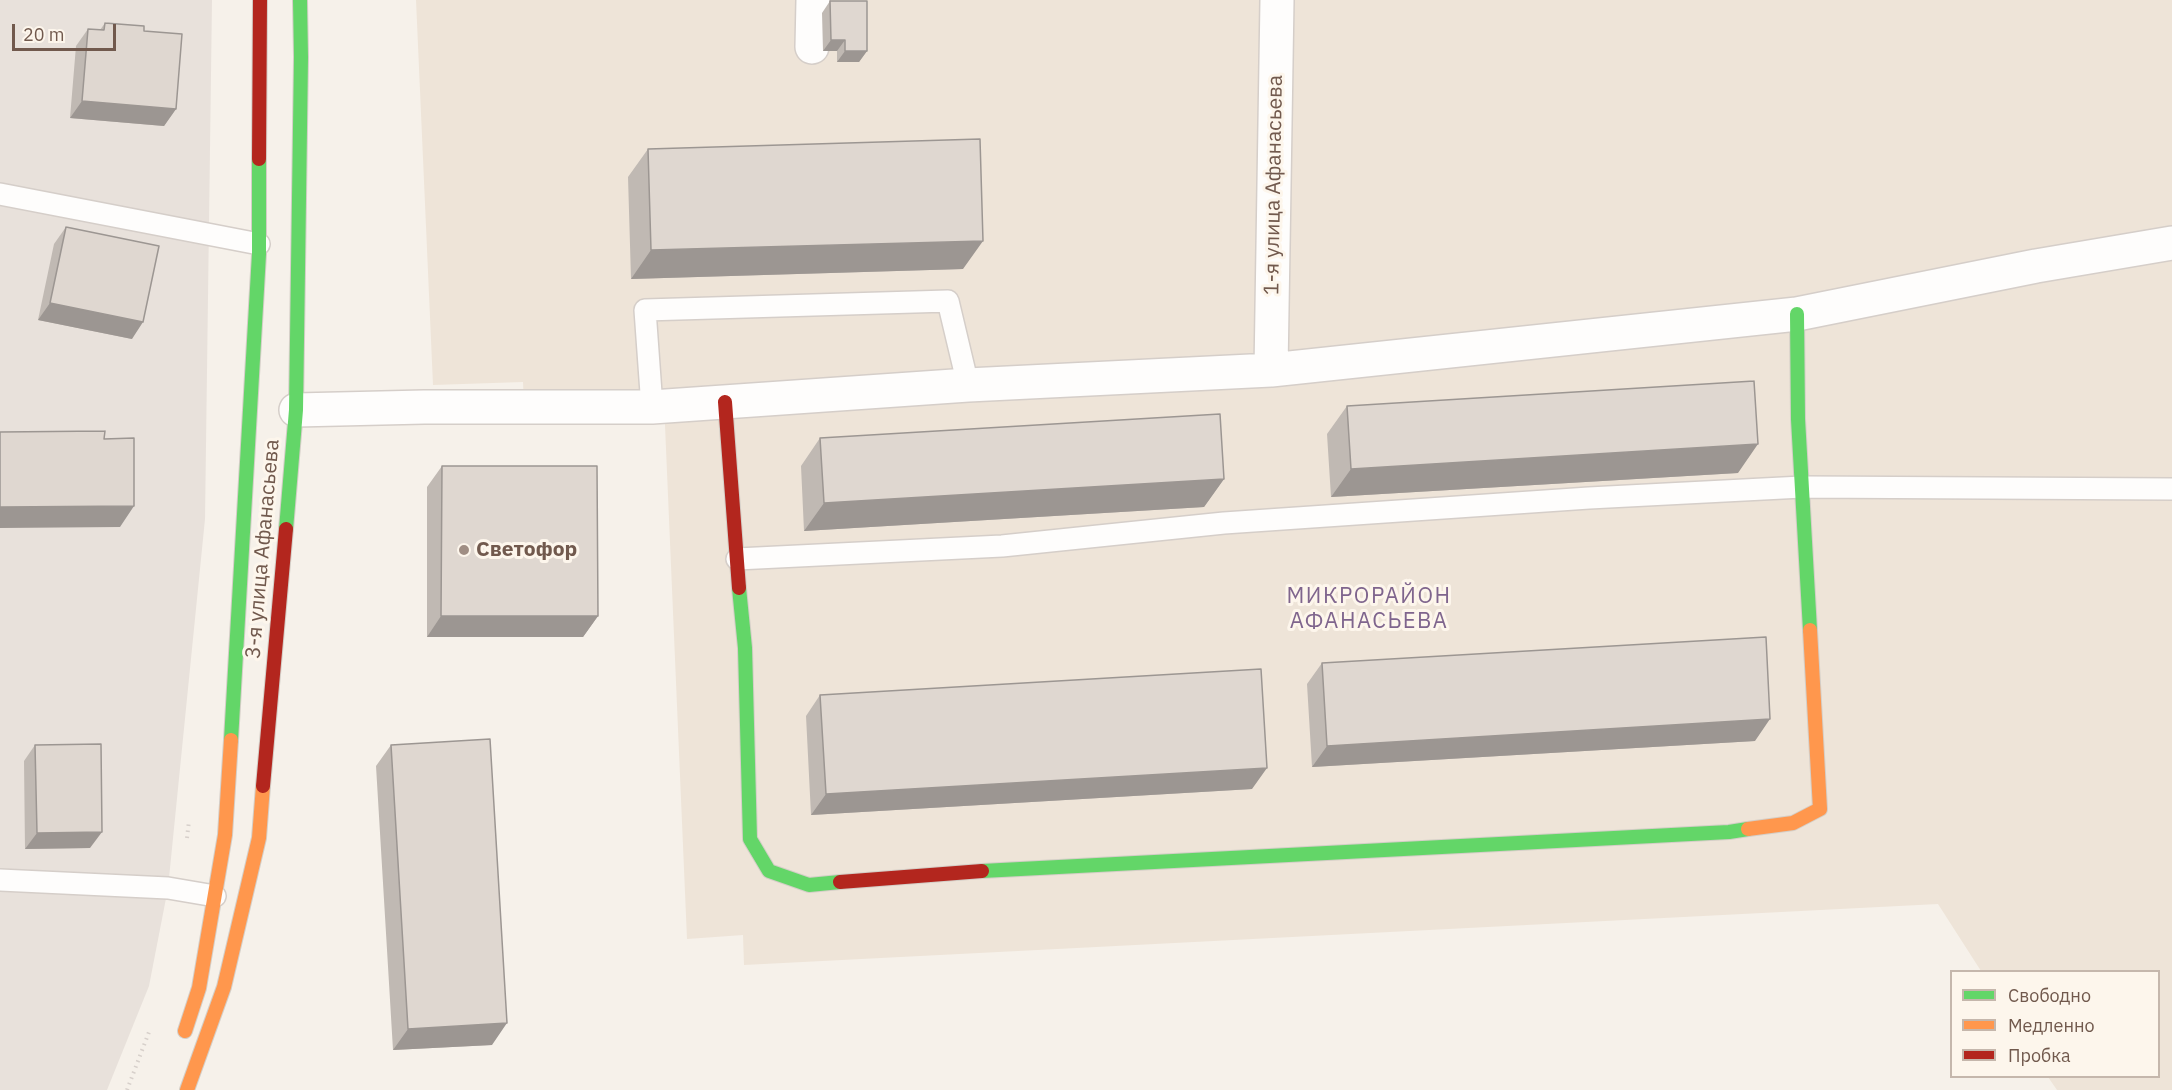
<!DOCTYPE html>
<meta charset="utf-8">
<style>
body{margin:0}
#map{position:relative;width:2172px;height:1090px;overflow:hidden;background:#f6f1ea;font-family:"IBM Plex Sans",sans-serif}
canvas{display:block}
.legend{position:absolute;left:1950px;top:970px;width:210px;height:108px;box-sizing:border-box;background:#fdf6ec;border:2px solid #c5b7ac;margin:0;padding:8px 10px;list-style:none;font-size:18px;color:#71594d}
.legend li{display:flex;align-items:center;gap:12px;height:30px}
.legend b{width:30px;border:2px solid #c5b7ac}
.scale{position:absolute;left:12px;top:24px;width:104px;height:27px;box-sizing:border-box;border:3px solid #71594d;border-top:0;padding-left:8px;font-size:18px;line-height:21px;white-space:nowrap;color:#71594d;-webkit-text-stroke:4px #fdf6ec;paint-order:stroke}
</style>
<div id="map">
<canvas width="2172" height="1090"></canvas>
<ul class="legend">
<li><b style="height:8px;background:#63d668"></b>Свободно</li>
<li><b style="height:8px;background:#ff974d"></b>Медленно</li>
<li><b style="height:8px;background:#b3261e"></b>Пробка</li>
</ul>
<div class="scale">20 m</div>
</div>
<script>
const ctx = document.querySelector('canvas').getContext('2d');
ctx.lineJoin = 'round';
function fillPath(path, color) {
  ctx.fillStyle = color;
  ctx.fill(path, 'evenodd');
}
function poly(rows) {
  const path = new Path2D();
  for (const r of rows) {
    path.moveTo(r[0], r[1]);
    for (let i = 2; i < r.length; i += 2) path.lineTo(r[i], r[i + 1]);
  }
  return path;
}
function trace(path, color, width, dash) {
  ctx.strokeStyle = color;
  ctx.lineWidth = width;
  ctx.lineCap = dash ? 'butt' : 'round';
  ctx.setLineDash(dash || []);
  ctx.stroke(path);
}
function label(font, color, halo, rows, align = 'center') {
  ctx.font = font + ' "IBM Plex Sans",sans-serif';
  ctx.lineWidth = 6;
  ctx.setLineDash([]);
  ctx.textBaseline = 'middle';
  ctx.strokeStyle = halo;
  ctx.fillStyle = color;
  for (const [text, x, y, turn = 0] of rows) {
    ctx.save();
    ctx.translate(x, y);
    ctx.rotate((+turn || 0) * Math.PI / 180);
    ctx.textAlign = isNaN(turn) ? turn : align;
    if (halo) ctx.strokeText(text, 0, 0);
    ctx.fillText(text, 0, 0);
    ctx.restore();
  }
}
fillPath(poly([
 [416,0,2172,0,2172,1090,2057,1090,2048,1077,2158,1076,2158,972,1981,971,1938,904,744,965,743,935,687,939,664,402,524,404,523,382,433,385]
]), '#eee4d8');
fillPath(poly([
 [0,0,212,0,205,519,168,888,149,986,107,1090,0,1090]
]), '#e8e1db');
const lane = poly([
 [0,194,259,244],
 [652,407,645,310,948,301,968,385],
 [737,559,1002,546,1224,523,1589,498,1802,487,2172,489],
 [0,880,168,888,215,896]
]);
const street = poly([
 [812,47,813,0],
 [1271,370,1277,0],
 [296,410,424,407,652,407,968,385,1271,370,1797,314,2036,266,2172,243]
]);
const fast = poly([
 [1797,314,1798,419,1810,630],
 [286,529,296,410,301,57,300,0],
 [739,588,745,648,750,839,769,871,809,885,840,882],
 [231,740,259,254,259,159],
 [982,871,1729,832,1748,829]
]);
const slow = poly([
 [1748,829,1793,823,1820,809,1810,630],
 [185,1031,199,988,225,835,231,740],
 [187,1090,224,987,259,838,263,786]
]);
const jam = poly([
 [259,159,260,0],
 [725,402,739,588],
 [263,786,286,529],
 [840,882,982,871]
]);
trace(lane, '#d5cec9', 24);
trace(street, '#d5cec9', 36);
trace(fast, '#d4cec7', 16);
trace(slow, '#d4cec7', 16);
trace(jam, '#d4cec7', 16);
trace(poly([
 [187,838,189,821],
 [127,1090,149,1032]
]), '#d7d0cb', 4, [1.5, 4.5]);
trace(lane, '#fefdfc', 21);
trace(street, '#fefdfc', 33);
trace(fast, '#63d668', 14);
trace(slow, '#ff974d', 14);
trace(jam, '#b3261e', 14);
fillPath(poly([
 [830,1,867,51,859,62,837,62,837,51,823,51,822,13],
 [105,23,144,31,176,109,164,126,70,118,76,46,88,29,100,30],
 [648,149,963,269,631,279,628,177],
 [66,227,132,339,38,320,54,244],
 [1347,406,1738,473,1331,497,1327,434],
 [820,438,1224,479,1204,507,804,531,801,466],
 [442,466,598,616,583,637,427,637,427,487],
 [1322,663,1755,741,1312,767,1307,684],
 [820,695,1252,789,811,815,806,716],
 [35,745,90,848,25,849,24,761],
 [391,745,492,1045,393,1050,376,766]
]), '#c0b9b3');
fillPath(poly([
 [831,40,845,40,837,51,823,51],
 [845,51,867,51,859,62,837,62],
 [82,101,176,109,164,126,70,118],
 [983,241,963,269,631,279,651,250],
 [50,303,143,322,132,339,38,320],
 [1758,444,1738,473,1331,497,1351,469],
 [1224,479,1204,507,804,531,824,503],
 [134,506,120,527,0,528,0,507],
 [441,616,598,616,583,637,427,637],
 [1770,719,1755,741,1312,767,1327,746],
 [1267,768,1252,789,811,815,826,794],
 [102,832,90,848,25,849,37,833],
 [507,1023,492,1045,393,1050,408,1029]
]), '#9c9692');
const building = poly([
 [830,1,867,1,867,51,845,51,845,40,831,40,830,1],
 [105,23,144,26,144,31,182,34,176,109,82,101,88,29,104,30,105,23],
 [980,139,983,241,651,250,648,149,980,139],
 [66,227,159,246,143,322,50,303,66,227],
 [1754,381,1758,444,1351,469,1347,406,1754,381],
 [1220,414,1224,479,824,503,820,438,1220,414],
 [105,431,104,439,134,438,134,506,0,507,0,432,105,431],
 [442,466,597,466,598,616,441,616,442,466],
 [1766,637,1770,719,1327,746,1322,663,1766,637],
 [1261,669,1267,768,826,794,820,695,1261,669],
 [490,739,507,1023,408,1029,391,745,490,739],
 [101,744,102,832,37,833,35,745,101,744]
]);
fillPath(building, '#dfd7d0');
trace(building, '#9c9692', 1.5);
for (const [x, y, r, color] of [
 [464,550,6,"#a08e84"]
]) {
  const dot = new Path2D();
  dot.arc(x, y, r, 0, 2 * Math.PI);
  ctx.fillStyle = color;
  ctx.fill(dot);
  trace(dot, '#fdf6ec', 2);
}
label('21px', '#71594d', '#fdf6ec', [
 ["1-я улица Афанасьева",1274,185,-89],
 ["3-я улица Афанасьева",263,549,-85]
]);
label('bold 21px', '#71594d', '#fdf6ec', [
 ["Светофор",476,550]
], 'left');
ctx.letterSpacing = '1.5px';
label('22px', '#7f658d', '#fdf6ec', [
 ["МИКРОРАЙОН",1369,597],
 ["АФАНАСЬЕВА",1369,622]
]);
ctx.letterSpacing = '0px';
</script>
